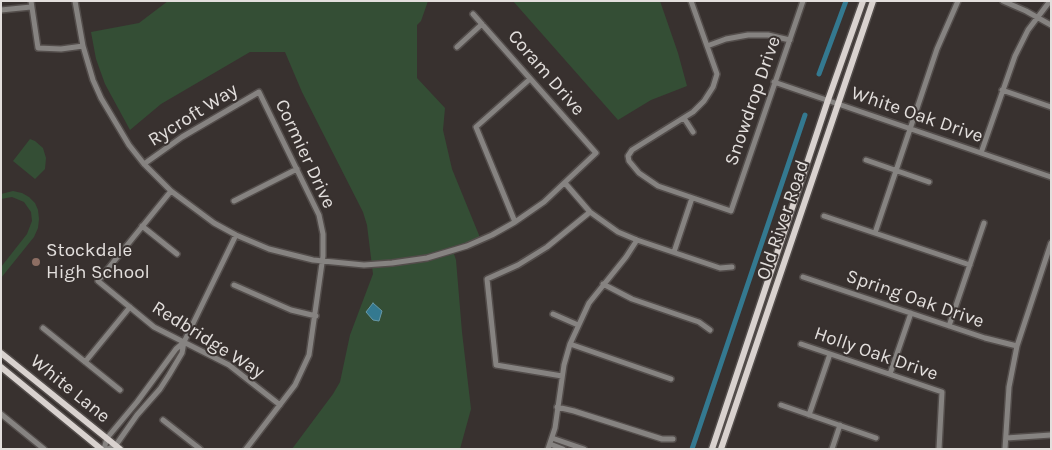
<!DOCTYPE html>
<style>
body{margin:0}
#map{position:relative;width:1052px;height:450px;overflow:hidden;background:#38312f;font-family:Karla,sans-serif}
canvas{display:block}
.frame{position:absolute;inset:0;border:2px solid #e3dfdd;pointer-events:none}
</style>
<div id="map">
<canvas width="1052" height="450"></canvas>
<div class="frame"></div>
</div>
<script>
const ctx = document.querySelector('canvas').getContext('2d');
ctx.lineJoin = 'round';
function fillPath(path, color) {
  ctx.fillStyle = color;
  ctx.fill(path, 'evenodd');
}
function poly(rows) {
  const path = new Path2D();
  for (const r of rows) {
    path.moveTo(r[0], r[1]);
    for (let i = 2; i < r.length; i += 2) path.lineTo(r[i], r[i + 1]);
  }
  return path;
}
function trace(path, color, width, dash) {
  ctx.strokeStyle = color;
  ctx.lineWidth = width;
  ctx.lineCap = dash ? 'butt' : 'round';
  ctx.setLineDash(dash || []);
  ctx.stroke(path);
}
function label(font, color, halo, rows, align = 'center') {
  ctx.font = font + ' Karla,sans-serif';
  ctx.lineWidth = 4;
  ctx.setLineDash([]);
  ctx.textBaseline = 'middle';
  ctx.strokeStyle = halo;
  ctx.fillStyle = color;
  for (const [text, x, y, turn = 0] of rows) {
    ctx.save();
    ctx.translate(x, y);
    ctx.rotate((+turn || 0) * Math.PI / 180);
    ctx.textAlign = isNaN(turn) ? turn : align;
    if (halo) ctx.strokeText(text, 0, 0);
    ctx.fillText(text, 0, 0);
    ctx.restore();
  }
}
fillPath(poly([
 [168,1,428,1,421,21,417,25,417,78,445,108,443,130,452,169,481,240,453,251,456,260,462,332,471,409,460,449,292,449,333,394,340,382,350,335,373,274,367,225,363,212,302,92,285,52,250,52,161,104,130,130,105,84,96,59,91,32,139,23],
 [513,1,660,1,678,53,687,86,651,100,618,120],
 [30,139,35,141,43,148,46,158,45,169,35,179,13,161],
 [13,191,22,193,29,197,35,203,38,210,39,219,38,228,34,237,1,278,1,267,27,234,32,221,31,212,24,202,12,197,1,199,1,194]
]), '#344e35');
const water = poly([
 [373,303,382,311,379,321,373,320,366,312,373,303]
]);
fillPath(water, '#347990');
trace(water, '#6898a7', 1);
trace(poly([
 [819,74,846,1],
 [692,449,805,115]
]), '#347990', 5);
const minor = poly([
 [31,1,38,48,61,49,83,46],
 [75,1,83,46,93,80,101,98,129,145,144,164,171,191,214,223,236,235,269,249,313,260,364,265,392,263,427,258,467,246,492,235,515,222,544,202,596,153,473,14],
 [691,1,717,74,713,87,704,101,693,112,632,150,628,156,629,161,639,173,658,186,731,211,803,1],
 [1003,1,1026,11,1051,25],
 [1,10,31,7],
 [707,46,726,39,748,35,768,35,790,40],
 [457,47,482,24],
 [774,82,1051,177],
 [1002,90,1051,107],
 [684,118,693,132],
 [981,153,1015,56,1028,30,1050,1],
 [866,160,929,182],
 [144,164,182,137,259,92,319,215,323,234,323,256,309,355,295,385,246,449],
 [565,183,590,212,618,232,637,240,720,268,732,267],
 [171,191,98,281,154,327,229,365,280,405],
 [234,201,297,169],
 [824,216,970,265],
 [515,222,476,127,530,79],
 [142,226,177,254],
 [875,233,937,49,958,1],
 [674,252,692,198],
 [803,277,985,338,1017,346],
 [603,284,632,299,699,322,710,330],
 [234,285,291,310,316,316],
 [553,314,578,325],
 [949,326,984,223],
 [43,328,120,390],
 [570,344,671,379],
 [801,344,942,392,939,449],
 [85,362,130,307],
 [890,374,911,313],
 [562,376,496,365,487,279,518,265,547,247,590,212],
 [781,405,876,438],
 [557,407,574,411,662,439,673,439],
 [1,414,44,449],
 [809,415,830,354],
 [163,420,200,449],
 [552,438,584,449],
 [1006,438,1051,435],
 [550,444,563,449],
 [104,449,107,438,137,402,176,349,183,343],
 [108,449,116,445,137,415,160,389,169,375,182,353,184,342,236,235],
 [548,449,555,428,564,365,570,344,589,303,626,257,637,240],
 [832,449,840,425],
 [1005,449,1009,387,1017,346,1051,243]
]);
const major = poly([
 [1,353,120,449],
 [1,367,101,449],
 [712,449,828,100,863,1],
 [721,449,873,1]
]);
trace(minor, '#534d4b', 8);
trace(major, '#534d4b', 9);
trace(minor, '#868381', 5);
trace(major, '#d9d2cf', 6);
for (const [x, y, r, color] of [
 [36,262,5,"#8d6e63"]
]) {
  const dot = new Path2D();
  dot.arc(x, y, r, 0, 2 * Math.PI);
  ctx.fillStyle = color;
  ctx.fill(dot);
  trace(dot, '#38312f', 2);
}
label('19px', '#e3dfdd', '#38312f', [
 ["Coram Drive",546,73,49],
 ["Snowdrop Drive",753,101,-71],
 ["Rycroft Way",193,115,-32],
 ["White Oak Drive",917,115,19],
 ["Cormier Drive",305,154,65],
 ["Old River Road",783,220,-71],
 ["Spring Oak Drive",915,299,19],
 ["Redbridge Way",208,340,32],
 ["Holly Oak Drive",876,354,19],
 ["White Lane",70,389,39]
]);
label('19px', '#e3dfdd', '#38312f', [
 ["Stockdale",46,251],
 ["High School",46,273]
], 'left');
</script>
